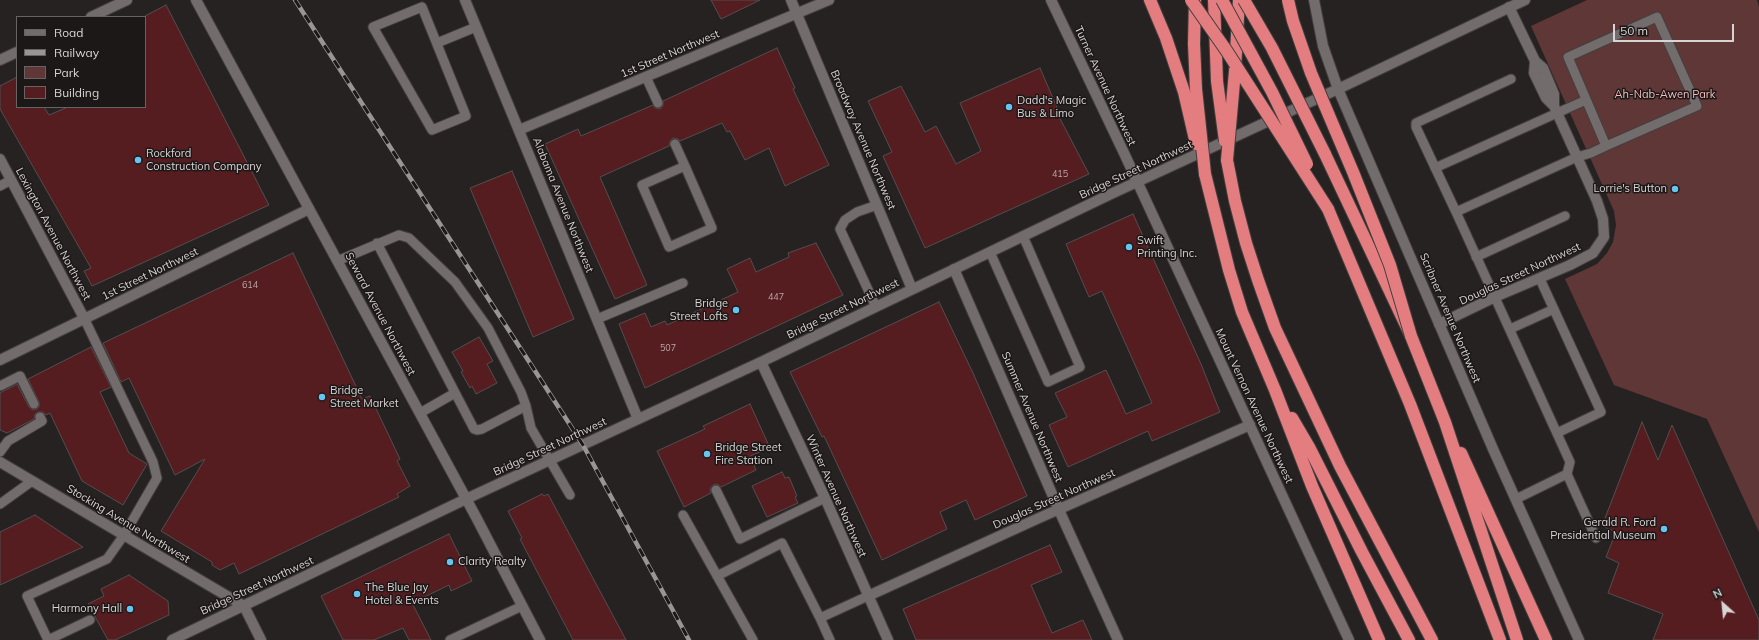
<!DOCTYPE html>
<style>
body{margin:0}
#map{position:relative;width:1759px;height:640px;overflow:hidden;background:#272222;font-family:Mulish,sans-serif}
canvas{display:block}
.legend{position:absolute;left:16px;top:16px;width:130px;height:92px;box-sizing:border-box;background:#1d1818;border:1px solid #686363;margin:0;padding:5px 7px;list-style:none;font-size:12px;color:#d8d4d4}
.legend li{display:flex;align-items:center;gap:8px;height:20px}
.legend b{width:20px;border:1px solid #686363}
.north{position:absolute;left:1703px;top:584px;width:40px;height:40px;-webkit-text-stroke:3px #1d1818;paint-order:stroke;rotate:333deg;font-size:11px;font-weight:700;line-height:16px;text-align:center;color:#d8d4d4}
.north::after{content:'';display:block;margin:auto;width:14px;height:18px;background:#d8d4d4;clip-path:polygon(50% 0,100% 100%,50% 72%,0 100%)}
.scale{position:absolute;left:1613px;top:24px;width:121px;height:18px;box-sizing:border-box;border:2px solid #d8d4d4;border-top:0;padding-left:5px;font-size:12px;line-height:14px;white-space:nowrap;color:#d8d4d4;-webkit-text-stroke:3px #1d1818;paint-order:stroke}
</style>
<div id="map">
<canvas width="1759" height="640"></canvas>
<ul class="legend">
<li><b style="height:5px;background:#726c6c"></b>Road</li>
<li><b style="height:5px;background:#999595"></b>Railway</li>
<li><b style="height:11px;background:#5f3737"></b>Park</li>
<li><b style="height:11px;background:#561d20"></b>Building</li>
</ul>
<div class="north">N</div>
<div class="scale">50 m</div>
</div>
<script>
const ctx = document.querySelector('canvas').getContext('2d');
ctx.lineJoin = 'round';
function fillPath(path, color) {
  ctx.fillStyle = color;
  ctx.fill(path, 'evenodd');
}
function poly(rows) {
  const path = new Path2D();
  for (const r of rows) {
    path.moveTo(r[0], r[1]);
    for (let i = 2; i < r.length; i += 2) path.lineTo(r[i], r[i + 1]);
  }
  return path;
}
function trace(path, color, width, dash) {
  ctx.strokeStyle = color;
  ctx.lineWidth = width;
  ctx.lineCap = dash ? 'butt' : 'round';
  ctx.setLineDash(dash || []);
  ctx.stroke(path);
}
function label(font, color, halo, rows, align = 'center') {
  ctx.font = font + ' Mulish,sans-serif';
  ctx.lineWidth = 3;
  ctx.setLineDash([]);
  ctx.textBaseline = 'middle';
  ctx.strokeStyle = halo;
  ctx.fillStyle = color;
  for (const [text, x, y, turn = 0] of rows) {
    ctx.save();
    ctx.translate(x, y);
    ctx.rotate((+turn || 0) * Math.PI / 180);
    ctx.textAlign = isNaN(turn) ? turn : align;
    if (halo) ctx.strokeText(text, 0, 0);
    ctx.fillText(text, 0, 0);
    ctx.restore();
  }
}
fillPath(poly([
 [1587,0,1757,0,1759,7,1759,532,1707,419,1614,385,1565,279,1597,264,1607,253,1613,242,1616,225,1614,211,1531,26]
]), '#5f3737');
const building = poly([
 [711,0,760,0,721,19,711,0],
 [166,5,269,205,92,286,84,271,91,268,0,109,0,86,17,77,17,107,44,107,49,115,68,107,145,107,145,16,166,5],
 [777,48,795,88,793,89,829,165,785,186,769,148,745,160,730,131,727,132,722,123,680,141,678,139,673,138,670,141,669,146,600,177,647,285,615,299,545,144,578,129,581,136,653,105,655,108,660,109,663,106,663,101,777,48],
 [1040,68,1058,110,1056,111,1089,174,925,248,883,156,892,152,868,101,901,86,925,132,936,126,956,164,981,151,960,103,1040,68],
 [512,171,574,319,533,337,470,188,512,171],
 [1133,214,1201,364,1220,412,1152,441,1148,431,1068,467,1049,425,1067,417,1055,393,1106,370,1126,414,1152,403,1102,291,1089,297,1066,244,1133,214],
 [816,243,843,295,645,388,619,324,645,313,651,327,665,321,667,325,738,292,727,269,750,258,756,272,789,257,788,253,816,243],
 [293,253,362,399,370,396,400,459,397,461,410,486,397,494,399,497,239,574,234,563,220,570,212,565,212,562,161,531,205,459,175,475,129,378,121,382,103,343,293,253],
 [939,302,973,373,1027,496,975,520,966,500,940,512,947,529,882,560,824,436,822,437,790,372,939,302],
 [479,337,493,361,487,364,497,383,476,394,472,386,470,388,461,372,463,371,452,352,479,337],
 [91,347,111,387,100,392,129,453,147,464,123,505,82,481,50,413,46,415,43,412,38,412,35,414,34,419,7,433,0,430,0,393,17,384,29,407,33,410,37,409,39,407,39,402,28,379,91,347],
 [750,404,770,448,750,456,756,470,721,487,717,484,713,485,710,489,711,493,684,507,657,451,705,429,703,426,750,404],
 [1642,422,1658,460,1672,425,1759,620,1759,640,1653,640,1663,614,1608,593,1619,563,1606,557,1616,532,1602,526,1642,422],
 [782,472,785,478,789,477,797,496,795,497,798,503,767,517,752,486,782,472],
 [542,494,544,496,548,494,626,640,573,640,520,539,522,538,508,511,542,494],
 [35,515,83,547,0,585,0,532,35,515],
 [449,534,472,581,451,591,449,585,412,603,431,640,409,640,403,628,374,640,343,640,321,596,449,534],
 [1050,545,1062,572,1031,585,1052,633,1083,620,1092,640,916,640,903,609,1050,545],
 [129,575,168,601,169,615,115,640,108,640,88,604,104,596,101,589,129,575]
]);
fillPath(building, '#561d20');
trace(building, '#534e4e', 1);
const lane = poly([
 [422,7,466,116,432,130,373,27,422,7],
 [437,43,476,27],
 [646,77,658,103],
 [675,144,685,166],
 [685,166,712,228,669,247,642,185,685,166],
 [1435,168,1586,100],
 [0,186,11,180],
 [1456,212,1416,127,1416,123,1511,79],
 [377,243,474,429,477,430,482,429,526,406],
 [990,252,1048,382,1080,367,1023,236],
 [1476,257,1565,216],
 [337,261,399,235,409,238,455,282,488,328,521,392,526,406,531,428,570,495],
 [1540,279,1601,412,1557,433],
 [876,307,840,229,845,220,857,212,877,205],
 [597,319,683,283],
 [1510,329,1554,309],
 [0,386,20,376,34,404],
 [420,413,455,393],
 [0,452,8,441,42,421,40,417],
 [1567,474,1596,538],
 [716,490,740,539,825,498],
 [1516,499,1567,474,1570,462,1456,212,1577,157,1591,153,1606,146,1697,106,1657,17,1568,57,1606,146],
 [0,504,32,481],
 [683,515,753,640],
 [717,576,782,543,820,618],
 [48,640,27,596,107,559,124,535,157,478,153,462,85,320],
 [48,640,90,620],
 [450,640,522,606],
 [830,640,820,618,868,596]
]);
const street = poly([
 [465,0,638,419],
 [1535,61,1543,68,1554,94,1554,106],
 [519,130,829,0],
 [0,159,85,320],
 [954,269,1059,510,1118,640],
 [1439,324,1495,297,1570,265,1593,253,1604,237,1603,219,1597,201,1554,106,1546,98,1534,73,1535,61,1509,7],
 [0,360,309,209],
 [868,596,1039,518,1250,425],
 [244,606,261,640]
]);
const secondary = poly([
 [196,0,476,517,540,640],
 [791,0,912,289],
 [1051,0,1124,153,1349,640],
 [1314,0,1323,46,1338,89,1493,449,1579,640],
 [91,17,127,0],
 [0,60,17,52],
 [761,362,825,498,888,640],
 [0,462,244,606],
 [172,640,466,499,761,362,1113,193,1338,89,1525,0]
]);
const highway = poly([
 [1150,0,1166,38,1184,92],
 [1195,0,1194,44,1196,89],
 [1214,0,1217,81],
 [1235,69,1239,0],
 [1325,154,1411,336,1445,422,1517,640],
 [1227,160,1235,201,1246,243,1258,280,1275,328,1340,466,1432,640],
 [1205,174,1229,270,1242,312,1275,390,1312,486,1379,640],
 [1328,209,1410,404,1500,640],
 [1292,418,1309,447,1362,552,1409,640],
 [1461,453,1546,640]
]);
trace(lane, '#443f3f', 11);
trace(street, '#443f3f', 12);
trace(secondary, '#443f3f', 12);
trace(highway, '#443f3f', 14);
trace(lane, '#726c6c', 9);
trace(street, '#726c6c', 10);
trace(secondary, '#726c6c', 10);
trace(highway, '#e37d7f', 12);
const rail = poly([
 [295,0,583,445,689,640]
]);
trace(rail, '#999595', 4.5);
trace(rail, '#1d1818', 3, [9]);
const highwayBridge = poly([
 [1191,0,1226,50,1328,209],
 [1222,0,1272,92,1307,164],
 [1244,0,1272,48,1325,154],
 [1288,0,1293,21,1311,73,1353,172,1390,265,1411,336],
 [1217,81,1225,141],
 [1196,89,1205,174],
 [1184,92,1196,144],
 [1227,160,1235,71]
]);
trace(highwayBridge, '#443f3f', 14, []);
trace(highwayBridge, '#e37d7f', 12);
for (const [x, y, r, color] of [
 [1009,107,4,"#66c4ef"],
 [138,160,4,"#66c4ef"],
 [1675,189,4,"#66c4ef"],
 [1129,247,4,"#66c4ef"],
 [736,310,4,"#66c4ef"],
 [322,397,4,"#66c4ef"],
 [707,454,4,"#66c4ef"],
 [1664,529,4,"#66c4ef"],
 [450,562,4,"#66c4ef"],
 [357,594,4,"#66c4ef"],
 [130,609,4,"#66c4ef"]
]) {
  const dot = new Path2D();
  dot.arc(x, y, r, 0, 2 * Math.PI);
  ctx.fillStyle = color;
  ctx.fill(dot);
  trace(dot, '#1d1818', 1.5);
}
label('9px', '#b8a6a7', null, [
 ["415",1060,174],
 ["614",250,285],
 ["447",776,297],
 ["507",668,348]
]);
label('11px', '#d8d4d4', '#1d1818', [
 ["1st Street Northwest",670,54,-23],
 ["Turner Avenue Northwest",1105,86,65],
 ["Broadway Avenue Northwest",863,140,67],
 ["Bridge Street Northwest",1136,170,-25],
 ["Alabama Avenue Northwest",563,205,68],
 ["Lexington Avenue Northwest",53,234,62],
 ["1st Street Northwest",150,274,-26],
 ["Douglas Street Northwest",1520,274,-25],
 ["Bridge Street Northwest",843,309,-26],
 ["Seward Avenue Northwest",380,314,62],
 ["Scribner Avenue Northwest",1450,318,67],
 ["Mount Vernon Avenue Northwest",1254,406,65],
 ["Summer Avenue Northwest",1032,417,67],
 ["Bridge Street Northwest",550,447,-25],
 ["Winter Avenue Northwest",836,496,66],
 ["Douglas Street Northwest",1054,499,-24],
 ["Stocking Avenue Northwest",128,524,31],
 ["Bridge Street Northwest",257,586,-25]
]);
label('11px', '#f7bbba', '#1d1818', [
 ["Ah-Nab-Awen Park",1665,95]
]);
label('11px', '#d8d4d4', '#1d1818', [
 ["Dadd's Magic",1017,101],
 ["Bus & Limo",1017,114],
 ["Rockford",146,154],
 ["Construction Company",146,167],
 ["Lorrie's Button",1667,189,"right"],
 ["Swift",1137,241],
 ["Printing Inc.",1137,254],
 ["Bridge",728,304,"right"],
 ["Street Lofts",728,317,"right"],
 ["Bridge",330,391],
 ["Street Market",330,404],
 ["Bridge Street",715,448],
 ["Fire Station",715,461],
 ["Gerald R. Ford",1656,523,"right"],
 ["Presidential Museum",1656,536,"right"],
 ["Clarity Realty",458,562],
 ["The Blue Jay",365,588],
 ["Hotel & Events",365,601],
 ["Harmony Hall",122,609,"right"]
], 'left');
</script>
